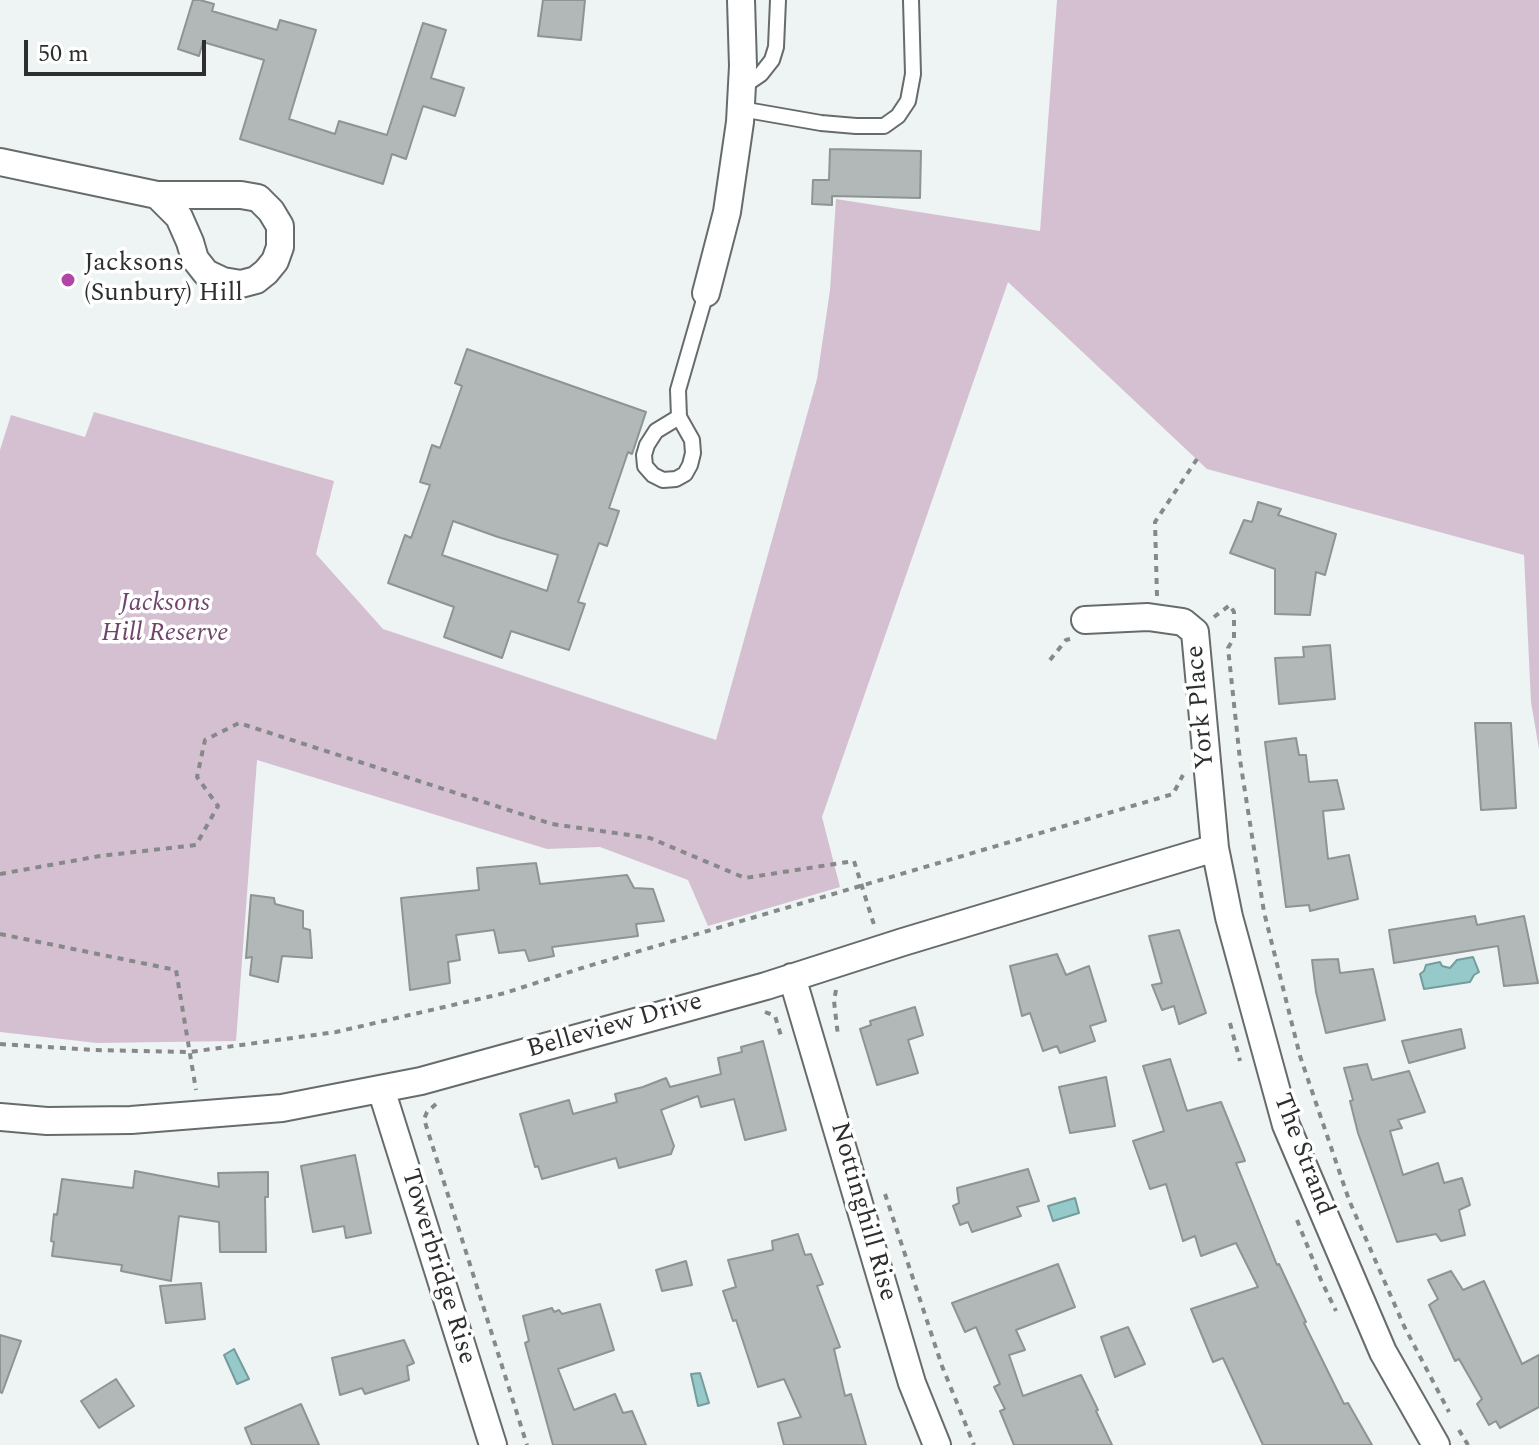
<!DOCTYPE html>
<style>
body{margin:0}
#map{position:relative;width:1539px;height:1445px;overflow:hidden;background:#eef4f4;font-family:Spectral,serif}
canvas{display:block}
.scale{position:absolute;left:24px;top:40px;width:182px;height:36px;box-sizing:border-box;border:4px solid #2d2f2f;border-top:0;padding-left:10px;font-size:24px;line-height:28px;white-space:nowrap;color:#2d2f2f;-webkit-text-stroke:6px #fff;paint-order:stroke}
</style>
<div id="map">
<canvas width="1539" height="1445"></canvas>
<div class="scale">50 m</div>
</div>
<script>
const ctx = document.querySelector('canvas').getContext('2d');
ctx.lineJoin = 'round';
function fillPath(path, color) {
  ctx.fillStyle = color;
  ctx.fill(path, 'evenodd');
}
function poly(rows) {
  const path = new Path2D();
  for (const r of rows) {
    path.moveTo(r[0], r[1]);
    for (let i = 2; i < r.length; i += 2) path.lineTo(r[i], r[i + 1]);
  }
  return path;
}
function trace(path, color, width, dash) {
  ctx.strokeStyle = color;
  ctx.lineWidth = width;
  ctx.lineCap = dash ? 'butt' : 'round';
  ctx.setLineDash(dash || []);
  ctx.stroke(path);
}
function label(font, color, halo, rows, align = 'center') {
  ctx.font = font + ' Spectral,serif';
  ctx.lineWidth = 7;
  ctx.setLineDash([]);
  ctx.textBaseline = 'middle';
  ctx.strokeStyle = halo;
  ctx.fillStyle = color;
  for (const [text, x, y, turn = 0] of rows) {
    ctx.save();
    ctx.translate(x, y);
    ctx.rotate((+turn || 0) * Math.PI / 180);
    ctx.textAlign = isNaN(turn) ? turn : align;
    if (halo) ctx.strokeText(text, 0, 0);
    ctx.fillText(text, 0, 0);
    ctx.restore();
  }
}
fillPath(poly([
 [1057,0,1539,0,1539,749,1531,702,1524,555,1207,469,1008,282,822,817,840,887,708,926,688,880,600,847,547,849,257,760,236,1041,97,1043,0,1032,0,450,11,415,85,437,94,412,334,481,316,554,383,629,716,740,817,379,830,290,836,199,1040,231]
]), '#d5c0d1');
const water = poly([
 [1473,957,1479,972,1474,975,1470,982,1424,989,1420,974,1424,971,1426,965,1440,962,1442,966,1450,968,1457,960,1473,957],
 [1075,1198,1079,1213,1053,1221,1048,1206,1075,1198],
 [234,1349,249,1379,237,1384,224,1355,234,1349],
 [700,1373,709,1403,698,1406,691,1374,700,1373]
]);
fillPath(water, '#96c9ca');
trace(water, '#769b9c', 2);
const building = poly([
 [193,0,200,0,214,4,212,11,277,30,280,20,316,30,289,119,335,134,339,121,387,135,423,23,446,30,431,78,464,88,455,116,423,106,406,159,392,154,383,184,240,139,264,60,203,42,199,56,178,49,193,0],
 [543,0,585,0,581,40,538,36,543,0],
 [830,149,921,151,920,198,832,196,832,205,812,204,813,180,829,180,830,149],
 [467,349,646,412,632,454,628,452,609,508,619,511,607,546,599,543,578,602,585,604,569,650,511,631,502,658,444,637,454,607,388,583,405,535,411,538,430,485,420,482,432,445,440,448,462,386,455,383,467,349],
 [453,521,498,537,558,555,547,591,442,555,453,521],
 [1258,502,1281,509,1278,515,1336,534,1325,575,1316,572,1310,615,1275,614,1275,569,1230,553,1244,520,1252,522,1258,502],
 [1330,645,1335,699,1279,704,1275,658,1304,657,1303,647,1330,645],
 [1475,723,1511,723,1516,808,1481,810,1475,723],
 [1296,738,1299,755,1306,755,1309,782,1337,780,1344,809,1323,811,1328,859,1349,855,1358,899,1310,911,1309,905,1286,907,1265,742,1296,738],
 [536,863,540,884,627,875,634,888,653,889,664,921,636,924,638,936,552,947,554,956,529,961,525,950,499,953,494,930,456,935,460,960,448,962,450,983,410,990,401,898,479,890,477,868,536,863],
 [251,895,274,898,275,904,303,911,303,928,310,930,312,958,282,956,278,982,250,975,252,957,246,958,251,895],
 [1475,916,1477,925,1524,916,1538,983,1504,986,1498,946,1394,963,1389,930,1475,916],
 [1179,930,1206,1013,1179,1024,1174,1006,1162,1010,1152,985,1162,983,1149,936,1179,930],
 [1057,954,1066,975,1089,966,1106,1021,1090,1026,1095,1041,1060,1053,1057,1046,1043,1051,1030,1013,1022,1016,1010,966,1057,954],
 [1338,959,1340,973,1373,969,1385,1020,1326,1033,1316,992,1312,960,1338,959],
 [915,1007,923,1035,908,1040,918,1073,877,1085,860,1029,871,1025,870,1021,915,1007],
 [1461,1029,1465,1048,1409,1063,1402,1041,1461,1029],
 [763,1041,786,1130,745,1140,734,1099,701,1107,698,1096,661,1110,674,1146,671,1154,619,1168,616,1158,542,1179,538,1166,535,1167,520,1114,569,1100,573,1114,617,1102,615,1094,643,1087,666,1078,670,1087,721,1074,718,1058,742,1052,741,1047,763,1041],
 [1170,1059,1187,1111,1221,1102,1245,1161,1236,1163,1277,1265,1279,1264,1306,1322,1304,1323,1344,1404,1348,1403,1372,1445,1263,1445,1223,1358,1213,1362,1191,1309,1258,1287,1236,1243,1201,1256,1195,1236,1183,1241,1166,1184,1150,1189,1133,1141,1164,1131,1143,1066,1170,1059],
 [1367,1064,1372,1080,1409,1071,1425,1112,1398,1120,1402,1128,1390,1131,1403,1175,1438,1163,1444,1183,1462,1178,1470,1205,1459,1210,1465,1235,1441,1241,1436,1234,1397,1242,1358,1133,1350,1101,1353,1100,1344,1068,1367,1064],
 [1106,1077,1115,1126,1070,1133,1059,1087,1106,1077],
 [355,1155,371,1233,346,1238,344,1226,313,1232,301,1166,355,1155],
 [1028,1169,1039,1201,1017,1207,1021,1216,972,1232,968,1222,960,1225,953,1206,959,1203,957,1188,1028,1169],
 [135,1171,219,1187,218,1173,268,1172,268,1197,265,1197,266,1252,220,1252,219,1222,179,1216,171,1281,121,1271,122,1265,52,1256,54,1242,51,1241,54,1214,57,1215,62,1179,133,1188,135,1171],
 [798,1234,805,1255,811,1254,823,1284,817,1286,840,1347,834,1349,845,1396,851,1394,866,1445,784,1445,778,1423,801,1417,784,1379,758,1387,736,1320,733,1321,723,1291,736,1287,728,1260,773,1250,772,1241,798,1234],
 [686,1261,692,1285,662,1291,656,1270,686,1261],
 [1058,1264,1075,1307,1016,1330,1025,1350,1009,1355,1023,1396,1081,1375,1098,1410,1096,1411,1112,1445,1014,1445,1000,1411,1005,1409,994,1387,1000,1384,976,1327,965,1332,952,1303,1058,1264],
 [1451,1271,1463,1290,1484,1281,1522,1364,1539,1355,1539,1407,1500,1428,1496,1421,1489,1425,1477,1404,1482,1399,1459,1359,1455,1361,1429,1305,1438,1299,1428,1280,1451,1271],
 [201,1283,205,1319,166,1323,160,1286,201,1283],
 [600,1304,614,1350,558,1369,574,1410,615,1394,623,1413,632,1411,646,1445,553,1445,525,1343,529,1341,523,1316,552,1308,554,1312,559,1310,562,1314,600,1304],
 [1128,1327,1145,1364,1115,1377,1101,1337,1128,1327],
 [0,1335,21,1341,2,1393,0,1392,0,1335],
 [404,1340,414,1363,407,1366,409,1380,365,1394,362,1388,340,1395,332,1358,404,1340],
 [116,1379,134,1406,99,1428,81,1401,116,1379],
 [301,1404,319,1445,252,1445,245,1428,301,1404]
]);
fillPath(building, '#b2b7b7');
trace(building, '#8e9393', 2);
const service = poly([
 [742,87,761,74,772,60,776,47,778,0],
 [741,109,821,123,856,126,884,126,898,116,908,101,913,74,911,0],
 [679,417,656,431,647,445,644,455,645,466,653,475,663,480,676,479,685,474,690,465,693,453,692,440,679,417,678,390,706,293]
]);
const minor = poly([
 [0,162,157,195,241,195,258,198,271,211,280,226,280,247,275,261,266,272,256,280,241,284,223,281,206,273,195,259,190,242,179,217,157,195],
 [706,293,727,212,740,122,743,66,741,0],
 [1085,620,1148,617,1183,622,1195,632,1215,848,1229,917,1286,1125,1383,1352,1436,1445],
 [792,977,912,1383,937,1445],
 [381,1089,493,1445],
 [0,1117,47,1121,131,1120,282,1108,421,1081,766,986,903,942,1215,848]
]);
trace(service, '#666c6c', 18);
trace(minor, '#666c6c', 30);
trace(poly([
 [1157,596,1155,522,1197,459],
 [1214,617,1230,605,1234,612,1234,638,1228,648,1240,760,1264,912,1300,1056,1349,1200,1404,1326,1449,1412],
 [1050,660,1066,640,1070,639],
 [0,874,100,856,196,845,218,806,197,777,205,740,239,723,552,824,650,838,745,878,854,861,875,928],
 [0,934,176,970,196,1090],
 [836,990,834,1001,838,1036],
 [765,1012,775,1016,781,1036],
 [1230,1023,1240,1061],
 [0,1044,94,1050,190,1052,336,1032,505,993,585,967,1173,794,1183,775],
 [436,1104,427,1112,424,1119,527,1445],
 [885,1194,942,1366,974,1445],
 [1297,1220,1321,1280,1336,1311],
 [1459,1430,1468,1445]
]), '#858989', 4, [6, 6]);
trace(service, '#fff', 14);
trace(minor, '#fff', 26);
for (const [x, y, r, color] of [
 [68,280,8,"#b146a6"]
]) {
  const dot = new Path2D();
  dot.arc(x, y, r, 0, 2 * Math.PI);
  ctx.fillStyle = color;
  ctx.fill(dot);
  trace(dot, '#fff', 3);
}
label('26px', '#2d2f2f', '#fff', [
 ["Jacksons",84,265],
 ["(Sunbury) Hill",84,295]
], 'left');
label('italic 26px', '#71456b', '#fff', [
 ["Jacksons",165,605],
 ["Hill Reserve",165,635]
]);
label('26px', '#2d2f2f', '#fff', [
 ["York Place",1202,707,-95],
 ["Belleview Drive",615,1027,-16],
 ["The Strand",1302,1155,69],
 ["Nottinghill Rise",862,1212,74],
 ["Towerbridge Rise",437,1267,73]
]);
</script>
